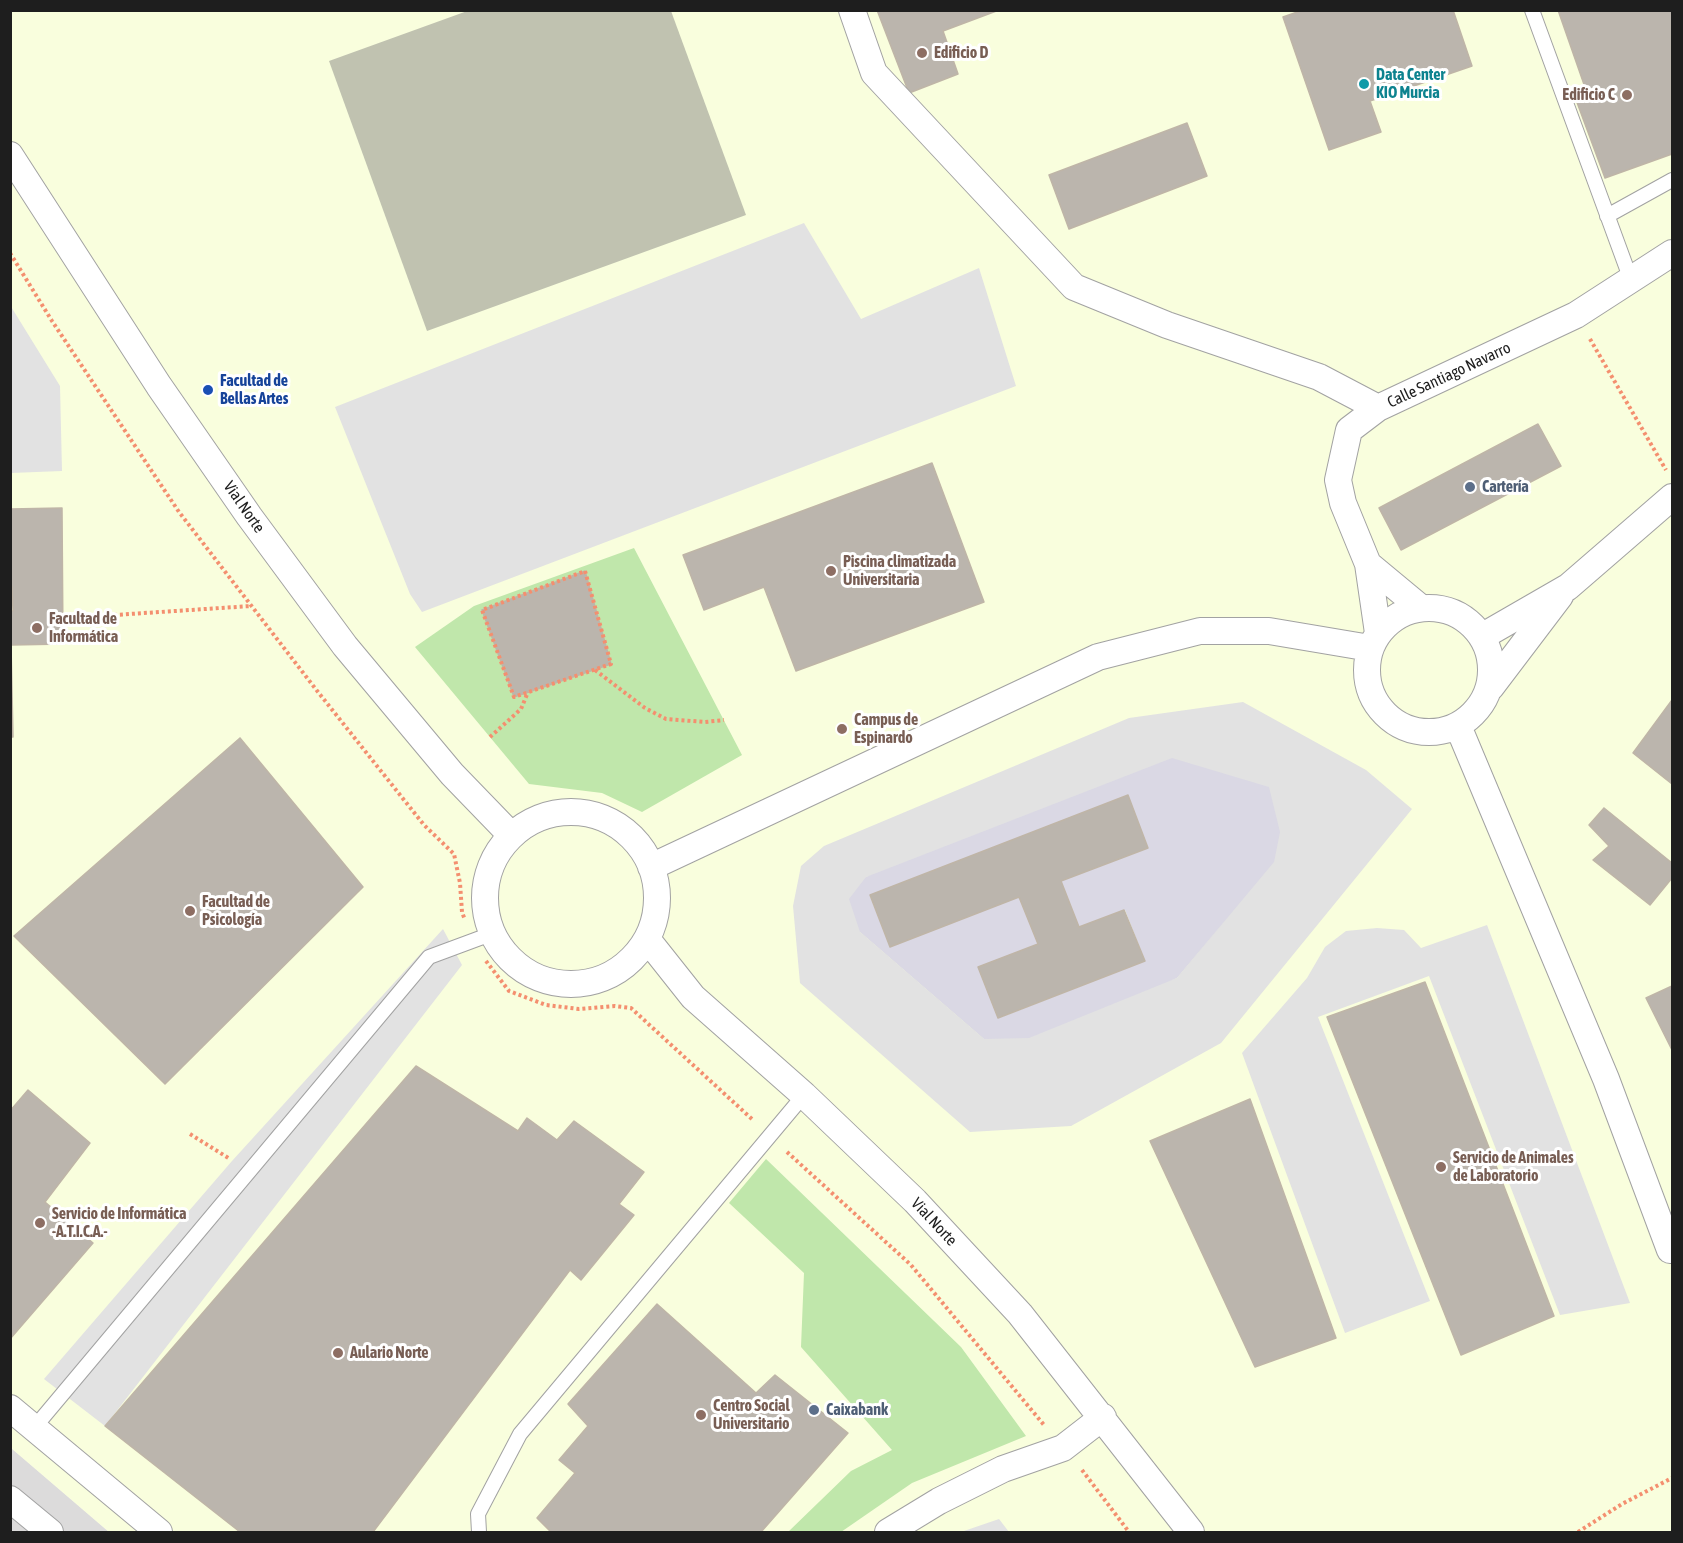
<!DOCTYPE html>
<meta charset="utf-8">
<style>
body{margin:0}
#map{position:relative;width:1683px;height:1543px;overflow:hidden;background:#eeece4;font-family:"Asap Condensed",sans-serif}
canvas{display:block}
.frame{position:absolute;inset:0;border:12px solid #1e1e1e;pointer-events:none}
</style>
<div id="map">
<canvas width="1683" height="1543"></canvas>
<div class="frame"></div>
</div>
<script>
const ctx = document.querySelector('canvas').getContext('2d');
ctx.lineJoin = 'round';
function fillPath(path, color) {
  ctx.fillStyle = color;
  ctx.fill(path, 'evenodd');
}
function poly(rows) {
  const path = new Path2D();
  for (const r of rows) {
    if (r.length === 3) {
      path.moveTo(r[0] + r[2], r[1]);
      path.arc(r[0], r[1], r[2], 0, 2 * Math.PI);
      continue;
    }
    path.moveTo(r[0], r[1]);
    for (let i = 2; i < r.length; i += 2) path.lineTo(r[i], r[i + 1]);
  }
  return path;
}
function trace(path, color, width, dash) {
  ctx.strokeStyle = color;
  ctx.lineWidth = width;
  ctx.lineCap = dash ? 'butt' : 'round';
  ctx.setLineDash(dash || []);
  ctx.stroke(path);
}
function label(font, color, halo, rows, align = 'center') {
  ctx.font = font + ' "Asap Condensed",sans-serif';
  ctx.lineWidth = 6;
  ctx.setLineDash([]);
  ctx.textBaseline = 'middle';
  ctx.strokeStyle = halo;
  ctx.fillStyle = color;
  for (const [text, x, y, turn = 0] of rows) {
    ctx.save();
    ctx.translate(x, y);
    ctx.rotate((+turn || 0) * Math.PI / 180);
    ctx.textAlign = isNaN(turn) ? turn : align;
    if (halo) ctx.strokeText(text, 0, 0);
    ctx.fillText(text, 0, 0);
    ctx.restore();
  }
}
fillPath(poly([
 [11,1448,109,1532,11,1532]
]), '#dcdbdb');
fillPath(poly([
 [11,11,1672,11,1672,1532,109,1532,11,1448]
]), '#f9fedd');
fillPath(poly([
 [470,10,671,11,746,215,427,331,329,61]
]), '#c0c2b0');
fillPath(poly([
 [634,548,742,755,642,812,602,793,529,784,415,647,474,606],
 [584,571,611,664,514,697,482,610],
 [766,1159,961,1347,1026,1436,912,1483,841,1532,788,1532,851,1471,892,1450,801,1347,804,1273,729,1203]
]), '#c0e7ab');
fillPath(poly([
 [804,223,861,319,979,268,1016,386,422,612,410,594,335,407],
 [10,305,60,386,62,471,11,473],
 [1243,702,1366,770,1412,809,1221,1043,1071,1126,970,1132,800,983,793,906,801,866,824,846,1129,718],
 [1269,787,1220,926,1177,978,984,1039,860,932,866,877],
 [1487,925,1630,1303,1560,1315,1429,976,1318,1017,1430,1301,1345,1333,1242,1053,1307,978,1325,947,1346,931,1377,928,1404,930,1421,948],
 [443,929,462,965,105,1426,44,1379,232,1161],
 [999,1519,1009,1532,961,1532]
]), '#e2e2e2');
fillPath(poly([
 [1172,758,1269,787,1280,832,1274,862,1177,978,1029,1038,984,1039,860,932,849,899,866,877],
 [1128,796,1148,848,1061,881,1079,927,1125,910,1145,961,999,1018,979,967,1038,944,1019,897,890,947,870,896]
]), '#dad8e4');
const building = poly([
 [877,10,999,10,943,31,958,74,909,93,877,10],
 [1303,10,1453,10,1472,66,1370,101,1381,132,1329,150,1283,17,1303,10],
 [1558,10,1672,10,1672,154,1605,178,1575,97,1587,93,1558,10],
 [1187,123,1207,176,1069,229,1049,175,1187,123],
 [1538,424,1561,466,1401,550,1379,508,1538,424],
 [932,463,984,602,796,671,764,587,704,610,683,555,932,463],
 [62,508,63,644,11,645,13,737,10,737,10,611,13,611,12,587,10,587,10,509,62,508],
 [585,571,611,664,514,697,482,610,585,571],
 [1672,700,1672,784,1633,753,1672,700],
 [240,738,363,887,165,1084,14,936,240,738],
 [1128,795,1148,848,1061,881,1079,927,1124,910,1145,961,998,1018,978,967,1038,944,1019,897,890,947,870,895,1128,795],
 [1604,808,1672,863,1672,878,1650,905,1593,860,1609,846,1589,825,1604,808],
 [1425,982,1554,1316,1461,1355,1327,1017,1425,982],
 [1672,986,1672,1050,1646,998,1672,986],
 [416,1066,518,1131,527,1118,557,1140,574,1121,644,1172,619,1204,634,1215,581,1280,570,1270,373,1532,240,1532,105,1426,416,1066],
 [28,1090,90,1143,45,1202,93,1243,10,1339,10,1111,28,1090],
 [1250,1099,1336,1338,1255,1367,1150,1141,1250,1099],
 [657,1304,756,1393,775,1375,848,1433,761,1532,551,1532,537,1518,575,1473,559,1460,588,1426,568,1404,657,1304]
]);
fillPath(building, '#bbb5ad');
trace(building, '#bfb5a7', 1.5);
const service = poly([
 [1532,10,1631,280],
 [1607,216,1672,180],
 [34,1428,429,957,491,934],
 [479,1532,478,1514,520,1434,804,1095]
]);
const minor = poly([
 [852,10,874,73,1074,287,1167,325,1319,377,1378,408],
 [10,155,159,386,249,516,345,646,452,774,511,835],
 [1368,564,1421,608],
 [1429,670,62],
 [1378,633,1368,564,1343,503,1338,480,1349,430,1378,408,1576,315,1672,253],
 [1483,636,1568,587,1672,497],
 [1491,687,1560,596],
 [1458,726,1606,1079,1670,1250,1672,1250],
 [571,898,86],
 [651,867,1098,657,1200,631,1269,631,1370,648],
 [647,939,693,997,804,1095,915,1201,1020,1314,1191,1532],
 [10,1408,159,1532],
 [10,1499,50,1532],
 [888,1532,939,1501,1003,1469,1063,1448,1103,1417]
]);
trace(service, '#a2a2a2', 16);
trace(minor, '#a2a2a2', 28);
trace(poly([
 [10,253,52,321,179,512,318,692,424,825,454,854,460,883,462,912,465,920],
 [1590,339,1666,470],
 [585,571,611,664,514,697,482,610,585,571],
 [84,617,251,606],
 [595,670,645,708,666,719,705,722,724,720],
 [490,737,521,709,528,692],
 [486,961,509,991,546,1005,579,1009,615,1006,631,1008,753,1120],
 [190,1134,230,1159],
 [787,1152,911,1265,1044,1425],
 [1082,1470,1129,1532],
 [1578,1532,1622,1504,1672,1478]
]), '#f48f6f', 4, [3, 3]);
trace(service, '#fff', 14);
trace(minor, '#fff', 26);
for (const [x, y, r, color] of [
 [922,53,6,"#8d6e63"],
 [1364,84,6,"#0f9aa8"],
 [1627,95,6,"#8d6e63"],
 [208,390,6,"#1a4fb4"],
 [1470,487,6,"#5c6f8a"],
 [831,571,6,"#8d6e63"],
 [37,628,6,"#8d6e63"],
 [842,729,6,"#8d6e63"],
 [190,911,6,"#8d6e63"],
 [1441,1167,6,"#8d6e63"],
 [40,1223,6,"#8d6e63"],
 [338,1353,6,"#8d6e63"],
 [814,1410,6,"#5c6f8a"],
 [701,1415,6,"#8d6e63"]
]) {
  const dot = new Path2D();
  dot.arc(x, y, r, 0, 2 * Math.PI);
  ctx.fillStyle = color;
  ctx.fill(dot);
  trace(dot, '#fff', 2);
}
label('bold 16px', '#785e54', '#fff', [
 ["Edificio D",934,53],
 ["Edificio C",1615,95,"right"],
 ["Piscina climatizada",843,562],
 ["Universitaria",843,580],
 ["Facultad de",49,619],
 ["Informática",49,637],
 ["Campus de",854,720],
 ["Espinardo",854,738],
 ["Facultad de",202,902],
 ["Psicología",202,920],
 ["Servicio de Animales",1453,1158],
 ["de Laboratorio",1453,1176],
 ["Servicio de Informática",52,1214],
 ["-A.T.I.C.A.-",52,1232],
 ["Aulario Norte",350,1353],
 ["Centro Social",713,1406],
 ["Universitario",713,1424]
], 'left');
label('bold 16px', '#0d838f', '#fff', [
 ["Data Center",1376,75],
 ["KIO Murcia",1376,93]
], 'left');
label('16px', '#1e1e1e', '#fff', [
 ["Calle Santiago Navarro",1449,375,-25],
 ["Vial Norte",244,507,55],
 ["Vial Norte",934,1222,47]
]);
label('bold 16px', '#164399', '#fff', [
 ["Facultad de",220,381],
 ["Bellas Artes",220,399]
], 'left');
label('bold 16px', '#4e5e75', '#fff', [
 ["Cartería",1482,487],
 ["Caixabank",826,1410]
], 'left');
</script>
